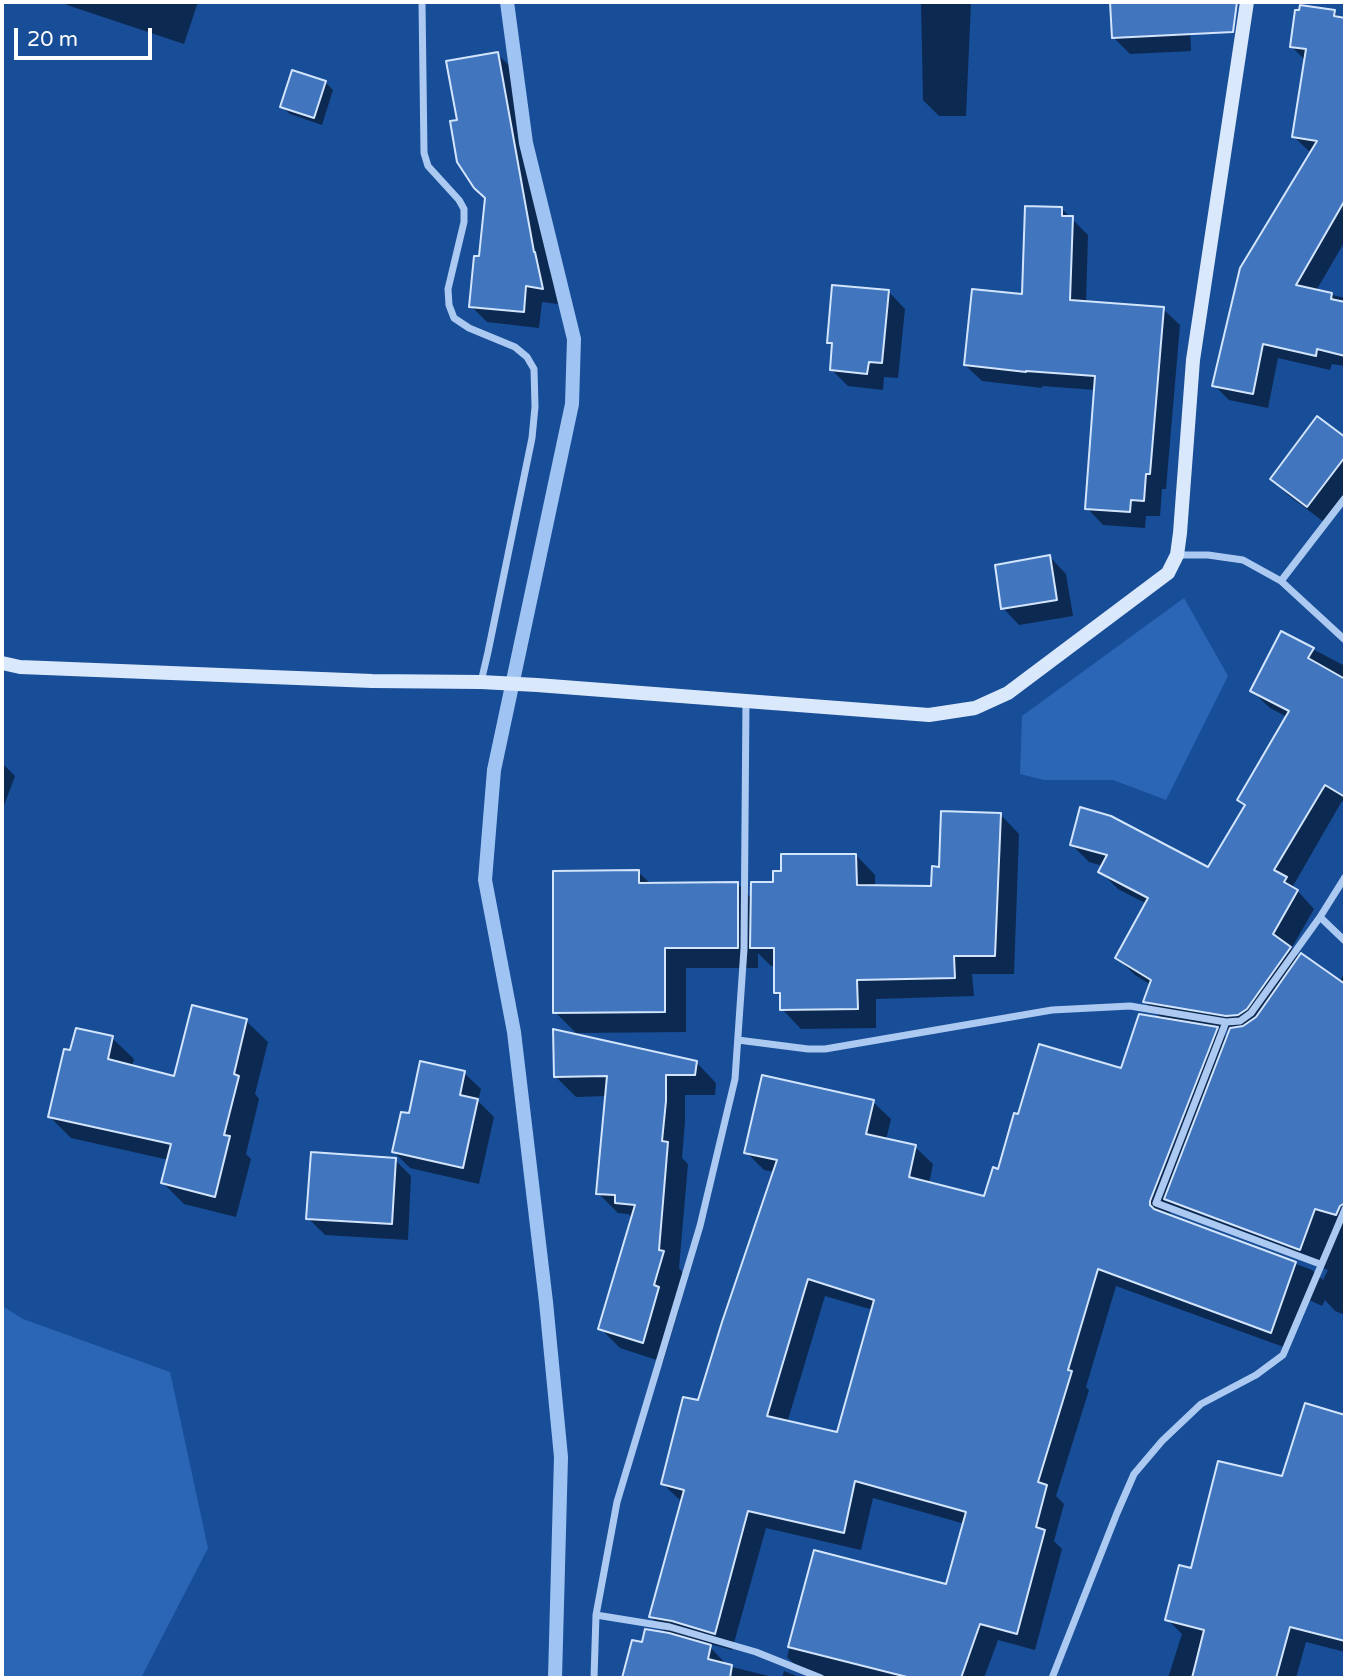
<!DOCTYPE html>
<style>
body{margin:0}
#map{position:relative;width:1347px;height:1680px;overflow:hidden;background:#184d98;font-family:"Varela Round",sans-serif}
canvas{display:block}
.frame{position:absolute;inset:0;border:4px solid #fff;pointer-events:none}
.scale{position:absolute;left:14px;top:28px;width:138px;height:32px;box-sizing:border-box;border:4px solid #fff;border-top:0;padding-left:9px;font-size:21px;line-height:24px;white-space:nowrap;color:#fff;-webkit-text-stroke:5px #184d98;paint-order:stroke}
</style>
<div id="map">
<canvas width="1347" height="1680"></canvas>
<div class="frame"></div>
<div class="scale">20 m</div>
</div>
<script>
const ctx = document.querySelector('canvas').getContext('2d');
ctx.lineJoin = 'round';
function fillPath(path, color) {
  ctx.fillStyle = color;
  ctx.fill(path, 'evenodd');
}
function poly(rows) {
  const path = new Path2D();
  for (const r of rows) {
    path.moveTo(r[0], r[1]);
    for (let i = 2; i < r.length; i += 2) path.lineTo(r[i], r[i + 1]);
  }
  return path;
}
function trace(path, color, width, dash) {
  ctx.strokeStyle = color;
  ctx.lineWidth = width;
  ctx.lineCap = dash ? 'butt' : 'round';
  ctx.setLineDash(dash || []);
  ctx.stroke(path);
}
fillPath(poly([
 [1184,598,1228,676,1166,800,1113,780,1044,780,1020,774,1022,716],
 [2,1306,23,1319,170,1372,208,1548,141,1678,2,1678]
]), '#2b66b6');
fillPath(poly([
 [64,2,198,2,184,44,67,5],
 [921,2,971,2,966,116,939,116,923,100],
 [1112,2,1189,2,1191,51,1130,54,1114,38],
 [1334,12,1341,19,1345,19,1345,241,1316,291,1345,298,1345,366,1332,364,1330,370,1278,358,1268,408,1229,400,1214,385,1312,152,1310,152,1294,137,1306,61,1291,46],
 [497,54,514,70,549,268,551,270,558,304,542,302,539,328,487,322,471,306,480,258,487,198,459,121],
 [325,82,333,90,322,125,290,114,282,107],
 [1062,209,1088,235,1086,303,1163,309,1180,325,1166,489,1162,489,1160,516,1146,516,1145,528,1103,525,1087,508,1096,390,1042,386,1042,388,982,381,965,365,1024,296],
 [889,292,905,309,898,378,884,377,883,390,848,386,832,370,834,348,828,342],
 [1317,419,1345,440,1345,494,1324,522,1288,495,1272,479],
 [1050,557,1066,574,1073,616,1019,625,1003,608],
 [1282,633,1345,666,1345,803,1342,801,1293,886,1314,909,1291,949,1300,958,1339,982,1345,973,1345,1315,1335,1311,1325,1300,1322,1306,1307,1299,1289,1349,1116,1286,1086,1387,1089,1390,1056,1496,1064,1504,1054,1541,1062,1549,1035,1650,998,1640,984,1678,815,1678,805,1674,787,1657,815,1552,947,1586,965,1524,873,1498,861,1550,766,1528,732,1650,706,1643,728,1666,777,1678,624,1678,634,1642,643,1644,668,1635,651,1617,682,1502,663,1484,700,1402,775,1172,764,1170,746,1152,873,1102,891,1119,886,1140,915,1147,933,1164,929,1184,985,1198,999,1171,1019,1116,1122,1071,1163,1020,1145,1002,1151,985,1135,975,1117,958,1147,904,1118,889,1100,871,1103,866,1089,862,1072,845,1209,869,1246,806,1239,800,1287,717,1270,708,1252,691],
 [1216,1028,1231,1030,1228,1039],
 [1173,1206,1183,1216,1328,1270,1323,1280,1312,1270,1169,1216],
 [825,1296,873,1310,838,1434,787,1423],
 [2,763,15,776,2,811],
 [1000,814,1019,834,1014,974,972,974,974,996,876,999,876,1028,801,1029,782,1009,782,999,776,992,776,966,771,966,758,953,758,968,686,968,686,1032,576,1033,555,1012,638,872,651,884,738,884,752,899,775,884,856,855,875,875,875,887,932,888,940,869],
 [246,1021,268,1042,255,1094,259,1099,246,1154,251,1159,236,1217,184,1204,163,1183,169,1160,71,1138,50,1117,72,1052,112,1038,134,1059,132,1067,176,1078],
 [696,1062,716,1083,715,1095,685,1095,685,1122,682,1158,688,1164,679,1268,683,1273,679,1309,663,1362,620,1348,600,1328,633,1218,628,1214,618,1213,598,1193,607,1096,576,1097,555,1076],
 [464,1073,481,1089,478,1101,494,1117,479,1184,410,1168,394,1152,411,1115],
 [395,1160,411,1176,408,1240,325,1235,308,1218],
 [1306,1406,1345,1417,1345,1652,1306,1642,1296,1678,1168,1678,1182,1634,1167,1619,1192,1570,1284,1479],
 [784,1671,802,1678,782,1678]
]), '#0007');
trace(poly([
 [507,2,526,143,574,339,572,404,494,770,485,880,514,1032,546,1302,561,1457,555,1678]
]), '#9fc4f3', 14);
const building = poly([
 [1110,2,1237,2,1233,32,1112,38,1110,2],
 [1300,5,1335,10,1334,16,1345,18,1345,200,1296,285,1332,293,1331,299,1345,302,1345,356,1317,349,1316,356,1263,344,1253,394,1212,386,1240,268,1317,141,1292,137,1306,49,1290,47,1295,10,1299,10,1300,5],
 [498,52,534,252,535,252,543,289,526,286,524,312,469,307,474,256,479,256,485,198,474,188,457,162,450,121,457,120,446,61,498,52],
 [292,70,326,81,314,118,280,107,292,70],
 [1025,206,1062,207,1062,216,1073,216,1070,300,1164,307,1150,474,1146,474,1144,501,1131,500,1130,512,1085,509,1095,376,1026,371,1026,372,964,365,972,289,1022,294,1025,206],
 [832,285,889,290,882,363,869,362,867,374,830,370,832,343,827,343,832,285],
 [1317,416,1345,437,1345,457,1307,507,1270,479,1317,416],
 [1050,555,1057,600,1001,609,995,565,1050,555],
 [1281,631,1314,648,1308,658,1345,679,1345,797,1325,785,1274,870,1287,877,1284,882,1298,890,1273,934,1291,947,1247,1009,1238,1015,1226,1016,1143,1002,1151,980,1115,958,1148,898,1098,872,1107,855,1070,845,1080,807,1111,816,1208,867,1245,805,1237,800,1289,711,1250,691,1281,631],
 [941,811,1001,813,995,956,954,956,955,978,857,980,858,1009,780,1010,780,993,774,993,774,948,750,948,751,882,773,882,773,871,781,871,781,854,856,854,857,885,931,886,932,866,939,867,941,811],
 [639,870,639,883,738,882,738,948,665,948,665,1012,553,1013,553,871,639,870],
 [1301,953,1345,984,1345,1203,1340,1206,1336,1215,1315,1209,1300,1250,1164,1199,1230,1028,1243,1026,1256,1017,1301,953],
 [192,1005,247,1019,234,1074,239,1076,224,1135,230,1136,215,1197,161,1183,171,1144,48,1117,64,1049,70,1050,76,1028,113,1036,108,1059,174,1076,192,1005],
 [1139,1014,1218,1027,1150,1201,1150,1205,1154,1209,1296,1262,1271,1333,1098,1269,1068,1370,1072,1371,1038,1482,1047,1485,1036,1527,1045,1530,1017,1634,980,1624,961,1678,911,1678,788,1647,814,1550,946,1584,966,1512,855,1481,844,1533,748,1511,715,1634,672,1621,649,1617,684,1490,661,1484,683,1397,698,1400,722,1322,777,1160,744,1153,762,1075,874,1100,866,1134,916,1145,909,1177,984,1196,993,1167,998,1169,1014,1113,1018,1114,1039,1044,1121,1068,1139,1014],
 [808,1279,874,1300,837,1432,767,1416,808,1279],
 [553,1029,697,1061,695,1075,666,1075,666,1101,662,1141,668,1142,659,1250,664,1251,654,1285,659,1287,643,1343,598,1329,635,1205,615,1203,615,1195,596,1194,607,1076,554,1077,553,1029],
 [420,1061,465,1071,460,1095,478,1099,463,1168,392,1152,401,1112,409,1113,420,1061],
 [311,1152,396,1158,392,1224,306,1219,311,1152],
 [1305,1403,1345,1415,1345,1641,1290,1627,1276,1678,1192,1678,1204,1630,1165,1620,1179,1565,1191,1568,1218,1461,1282,1476,1305,1403],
 [645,1629,669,1633,711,1645,708,1659,732,1665,730,1678,622,1678,632,1640,642,1642,645,1629]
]);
fillPath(building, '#4176bf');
trace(building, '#d3e5fc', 2);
trace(poly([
 [422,2,424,153,428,166,459,200,464,209,464,222,448,289,449,305,454,318,469,328,515,347,527,357,534,369,535,407,532,438,488,652,481,682],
 [1177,555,1208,555,1243,560,1281,581,1345,640],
 [1281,581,1345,498],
 [1320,917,1345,941],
 [1226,1022,1156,1203,1320,1264],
 [738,1040,808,1049,825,1049,1052,1010,1130,1006,1226,1022,1240,1021,1251,1013,1320,917,1345,877],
 [596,1615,670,1627,756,1652,821,1678],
 [594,1678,596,1615,617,1502,700,1226,735,1079,744,949,746,700],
 [1052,1678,1117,1513,1134,1474,1162,1441,1201,1404,1256,1375,1283,1355,1345,1209]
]), '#accaf1', 7);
trace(poly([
 [2,663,20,667,372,681,481,682,537,685,929,715,975,708,1008,693,1168,573,1177,555,1180,533,1193,360,1247,2]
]), '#dae8fc', 14);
</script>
